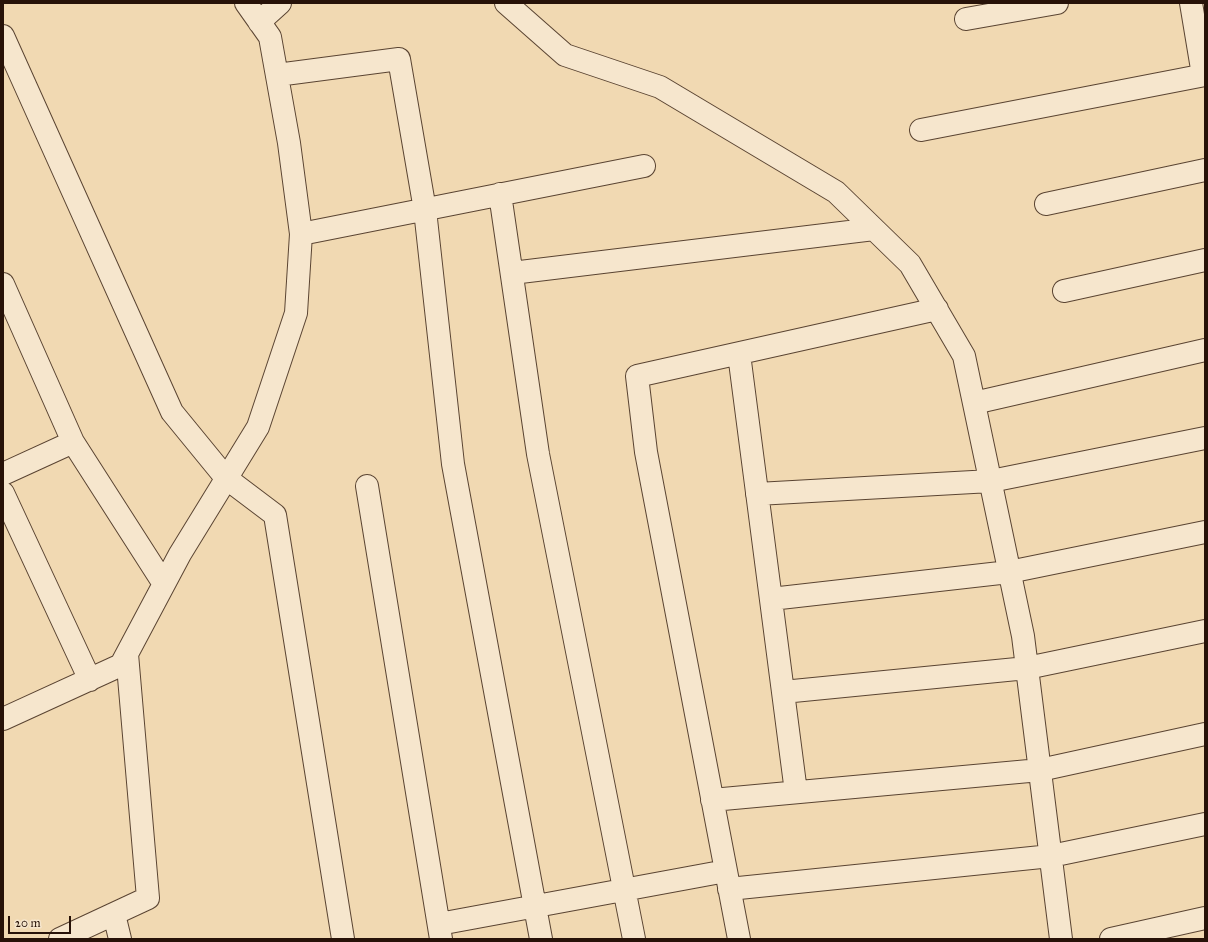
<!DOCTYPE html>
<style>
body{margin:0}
#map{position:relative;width:1208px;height:942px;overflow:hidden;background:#f1d9b2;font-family:"IM FELL Great Primer",serif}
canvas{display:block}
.frame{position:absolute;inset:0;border:4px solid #271208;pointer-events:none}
.scale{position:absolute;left:8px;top:916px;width:63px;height:18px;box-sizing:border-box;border:2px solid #271208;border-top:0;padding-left:5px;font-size:12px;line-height:14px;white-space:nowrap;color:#271208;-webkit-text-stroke:3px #f6e6cd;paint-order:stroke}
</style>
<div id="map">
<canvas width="1208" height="942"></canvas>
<div class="frame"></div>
<div class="scale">20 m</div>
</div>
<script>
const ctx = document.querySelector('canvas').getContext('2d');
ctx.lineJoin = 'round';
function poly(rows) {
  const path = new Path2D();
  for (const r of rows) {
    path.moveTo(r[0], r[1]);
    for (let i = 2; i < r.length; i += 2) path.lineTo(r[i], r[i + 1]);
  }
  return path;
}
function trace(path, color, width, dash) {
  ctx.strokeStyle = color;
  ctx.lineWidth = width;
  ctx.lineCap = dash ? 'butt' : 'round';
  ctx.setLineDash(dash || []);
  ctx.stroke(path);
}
const minor = poly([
 [506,3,565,55,660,87,836,192,910,264,964,356,1023,636,1061,939],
 [1191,3,1203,75],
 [966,19,1057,3],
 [259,22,280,3],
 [3,36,172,412,226,478,275,515,343,939],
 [277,75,399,59,425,210,453,464,541,939],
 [921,130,1205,75],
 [500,194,538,454,634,939],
 [1046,204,1205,170],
 [301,234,644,166],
 [512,273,874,229],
 [3,284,73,442,164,584],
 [1064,291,1205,260],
 [739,354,796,792],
 [974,403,1205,350],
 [3,474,73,442],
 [367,486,441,939],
 [3,493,90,680],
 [757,494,991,481,1205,438],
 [771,599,1009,572,1205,532],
 [783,692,1027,668,1205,631],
 [3,719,121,665,180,554,258,427,296,313,301,234,289,143,270,37,246,3],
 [712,800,1040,770,1205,734],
 [729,889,1051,856,1205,824],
 [114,914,120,939],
 [439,924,726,871],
 [60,939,148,898,127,654],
 [739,939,646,452,637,376,937,309],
 [1111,939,1205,918]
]);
trace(minor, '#5a4432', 24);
trace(minor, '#f6e6cd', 22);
</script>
